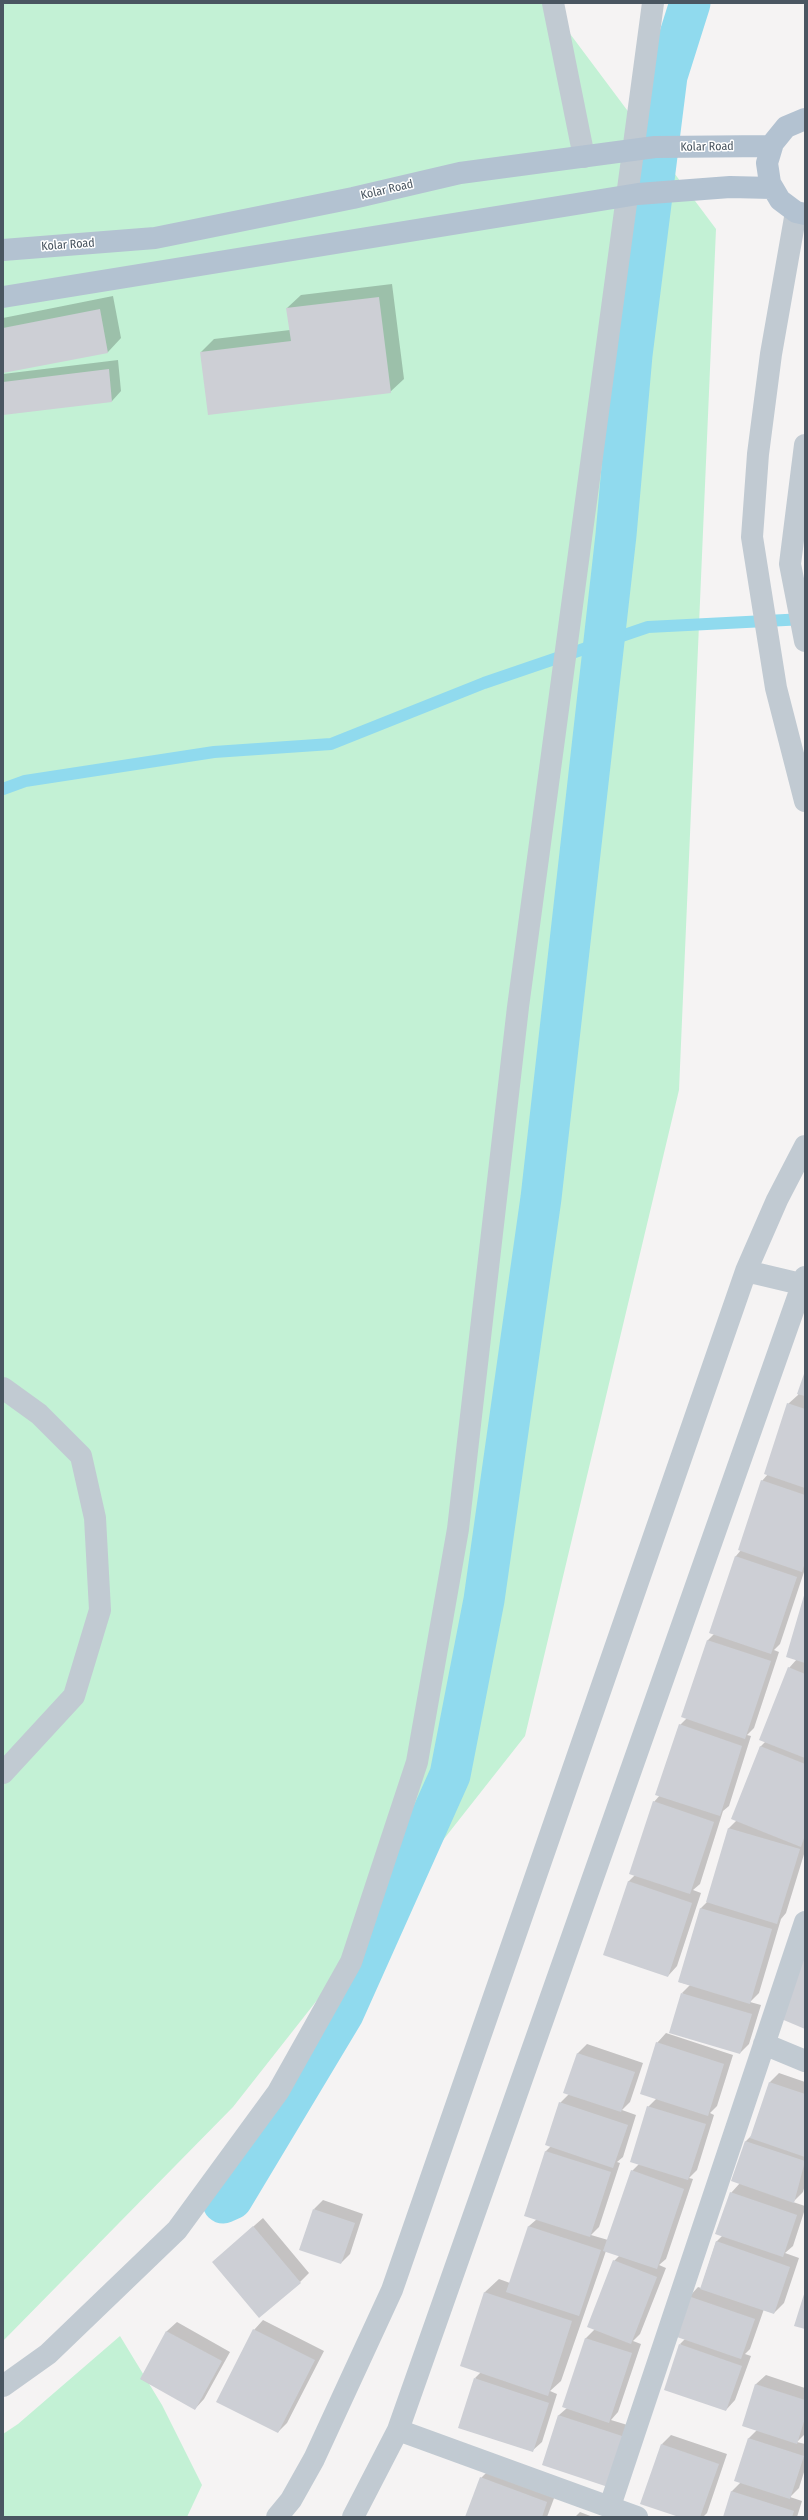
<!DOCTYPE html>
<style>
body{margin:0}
#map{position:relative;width:808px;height:2520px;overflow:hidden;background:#f5f3f3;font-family:"Fira Sans Condensed",sans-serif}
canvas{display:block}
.frame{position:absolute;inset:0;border:4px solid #4a5661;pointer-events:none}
</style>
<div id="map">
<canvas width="808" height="2520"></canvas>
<div class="frame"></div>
</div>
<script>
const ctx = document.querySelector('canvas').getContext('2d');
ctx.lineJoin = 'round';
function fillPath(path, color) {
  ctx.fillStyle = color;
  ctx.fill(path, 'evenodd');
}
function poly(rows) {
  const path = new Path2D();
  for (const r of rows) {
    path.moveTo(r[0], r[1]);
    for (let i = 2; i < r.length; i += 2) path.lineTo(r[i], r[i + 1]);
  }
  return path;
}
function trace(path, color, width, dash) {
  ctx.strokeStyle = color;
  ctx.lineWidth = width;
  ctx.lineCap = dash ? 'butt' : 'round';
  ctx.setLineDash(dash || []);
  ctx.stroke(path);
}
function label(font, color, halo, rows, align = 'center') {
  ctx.font = font + ' "Fira Sans Condensed",sans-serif';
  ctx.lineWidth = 3;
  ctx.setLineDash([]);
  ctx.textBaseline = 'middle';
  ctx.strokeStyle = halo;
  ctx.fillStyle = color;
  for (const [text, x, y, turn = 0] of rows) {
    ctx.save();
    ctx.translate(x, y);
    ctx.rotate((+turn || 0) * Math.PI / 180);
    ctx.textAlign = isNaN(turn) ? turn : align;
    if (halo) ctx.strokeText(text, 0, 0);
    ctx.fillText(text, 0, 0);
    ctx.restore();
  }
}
fillPath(poly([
 [3,3,547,3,716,229,679,1090,525,1736,233,2107,3,2341],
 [120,2336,162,2405,202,2485,187,2517,3,2517,3,2434,18,2424]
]), '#c3f1d5');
fillPath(poly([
 [392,284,404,379,390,392,201,352,214,339,290,330,287,308,301,295],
 [113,296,121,338,108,352,3,372,3,318],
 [118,360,121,391,112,401,3,414,3,374],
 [805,1374,805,1569,780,1644,774,1650,779,1652,754,1728,747,1735,751,1736,729,1806,723,1811,700,1884,693,1890,701,1893,677,1966,668,1976,628,1882,635,1875,654,1802,660,1795,680,1725,687,1718,683,1717,708,1640,714,1634,710,1633,736,1556,741,1550,762,1481,768,1474,788,1404,798,1395],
 [805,1594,805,1851,786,1913,781,1919,759,1993,750,2002,761,2005,749,2044,740,2053,682,1993,690,1985,679,1982,701,1908,707,1902,729,1828,737,1820,760,1747,766,1741,789,1668,797,1659],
 [666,2033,733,2055,717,2106,710,2113,714,2115,697,2170,689,2178,693,2179,666,2259,659,2265,666,2268,640,2334,633,2341,641,2344,618,2412,611,2420,634,2427,618,2477,543,2464,559,2415,567,2408,563,2406,586,2338,595,2329,614,2261,620,2255,606,2251,561,2381,550,2391,557,2394,542,2442,532,2451,475,2378,481,2372,461,2365,485,2292,499,2279,510,2283,529,2226,537,2219,526,2215,546,2151,551,2146,560,2103,569,2094,578,2053,587,2044,643,2063,630,2102,622,2110,636,2115,623,2157,617,2162,620,2163,599,2227,591,2235,608,2240,632,2171,639,2164,648,2107,657,2098,657,2043],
 [779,2073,805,2082,805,2185,803,2192,793,2202,805,2206,805,2209,793,2246,785,2253,799,2258,784,2303,774,2313,764,2309,750,2349,745,2354,751,2356,735,2400,726,2410,680,2344,685,2339,689,2297,698,2287,701,2288,716,2242,723,2235,731,2193,740,2183,746,2141,752,2135,770,2082],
 [323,2200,363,2214,350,2254,341,2263,314,2209],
 [263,2218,309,2273,300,2282,213,2262],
 [263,2320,324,2351,287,2423,278,2432,254,2330],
 [177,2322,230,2352,204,2399,195,2409,141,2379,167,2331],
 [766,2375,805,2388,805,2434,797,2442,805,2444,805,2469,799,2488,790,2497,802,2501,797,2517,724,2517,732,2491,741,2482,749,2438,757,2430,756,2384],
 [671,2435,727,2454,707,2513,703,2517,682,2517,662,2444],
 [491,2468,556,2493,547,2517,466,2517,481,2478],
 [580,2512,593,2517,575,2517]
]), '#0003');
trace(poly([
 [3,789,25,781,214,752,331,744,484,683,648,627,805,619]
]), '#90daee', 12);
trace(poly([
 [223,2203,232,2199,343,2014,450,1775,484,1600,541,1198,616,535,632,355,667,76,690,3]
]), '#90daee', 41);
fillPath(poly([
 [379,297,391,393,208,415,200,352,291,341,286,308],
 [100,309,108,353,3,373,3,328],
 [109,369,112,402,3,415,3,382],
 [805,1371,805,1396,797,1394],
 [787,1403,805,1409,805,1488,764,1474],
 [761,1480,805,1495,805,1562,802,1572,738,1550],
 [735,1556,797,1577,771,1654,709,1633],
 [805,1592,805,1663,786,1657],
 [707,1640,771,1661,745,1739,681,1717],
 [788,1667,805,1674,805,1758,759,1740],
 [679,1724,742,1746,720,1816,655,1795],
 [760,1746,805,1764,805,1835,801,1847,731,1819],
 [653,1801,714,1822,690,1894,629,1874],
 [728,1828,800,1849,777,1924,706,1902],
 [628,1881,692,1903,668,1977,603,1955],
 [700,1908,772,1929,750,2004,678,1982],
 [802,1958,805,1959,805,2029,779,2018],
 [681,1993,752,2014,740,2054,669,2033],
 [656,2042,724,2064,708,2116,640,2094],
 [577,2053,635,2072,621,2112,563,2093],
 [769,2082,805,2094,805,2157,750,2138],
 [559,2102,628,2125,613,2168,545,2145],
 [647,2106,706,2124,688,2180,630,2162],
 [745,2141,805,2161,794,2203,731,2181],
 [545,2151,611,2172,590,2237,524,2216],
 [631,2170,684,2189,657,2269,603,2251],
 [730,2192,797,2215,783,2257,715,2234],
 [313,2209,355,2223,341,2264,299,2250],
 [253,2226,301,2283,259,2318,212,2262],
 [528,2226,601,2250,579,2316,506,2292],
 [716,2241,790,2267,774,2314,700,2289],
 [613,2260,657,2277,631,2344,587,2327],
 [805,2291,805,2329,794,2326],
 [484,2292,572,2321,548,2396,460,2366],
 [688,2296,755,2319,741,2359,674,2336],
 [253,2329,315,2360,278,2433,216,2402],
 [166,2331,222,2361,195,2410,140,2379],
 [585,2338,632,2353,609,2423,562,2407],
 [679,2344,742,2366,726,2411,664,2390],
 [474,2378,549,2403,533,2452,458,2428],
 [755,2384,805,2400,805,2418,797,2444,742,2426],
 [558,2415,625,2437,608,2487,542,2465],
 [748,2438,804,2456,790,2499,734,2481],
 [661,2444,719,2464,700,2517,679,2517,640,2504],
 [480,2477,547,2502,542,2517,465,2517],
 [731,2491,794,2511,792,2517,723,2517]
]), '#cdcfd5');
trace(poly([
 [553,3,584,157],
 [796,212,771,354,758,454,752,537,776,688,805,801],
 [805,445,790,564,805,641],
 [746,1271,805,1285],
 [3,1388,39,1414,81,1456,95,1518,100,1610,74,1696,3,1773],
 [764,2044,805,2061],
 [3,2386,48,2354,177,2230,278,2092,351,1962,417,1762,458,1529,518,1007,653,3],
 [398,2430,637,2517],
 [610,2506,805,1922],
 [277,2517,291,2500,314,2459,392,2290,746,1271,777,1200,805,1146],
 [353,2517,398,2430,805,1277]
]), '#c1cad2', 22);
trace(poly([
 [805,119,786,127,773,143,767,163,770,183,780,200,796,212,805,214],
 [3,250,155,238,353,198,460,173,655,147,772,146],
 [3,297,638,194,730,187,772,188]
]), '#b3c2d1', 22);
label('12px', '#4a5661', '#fff', [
 ["Kolar Road",707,147,-1],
 ["Kolar Road",387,190,-13],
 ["Kolar Road",68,245,-4]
]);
</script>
